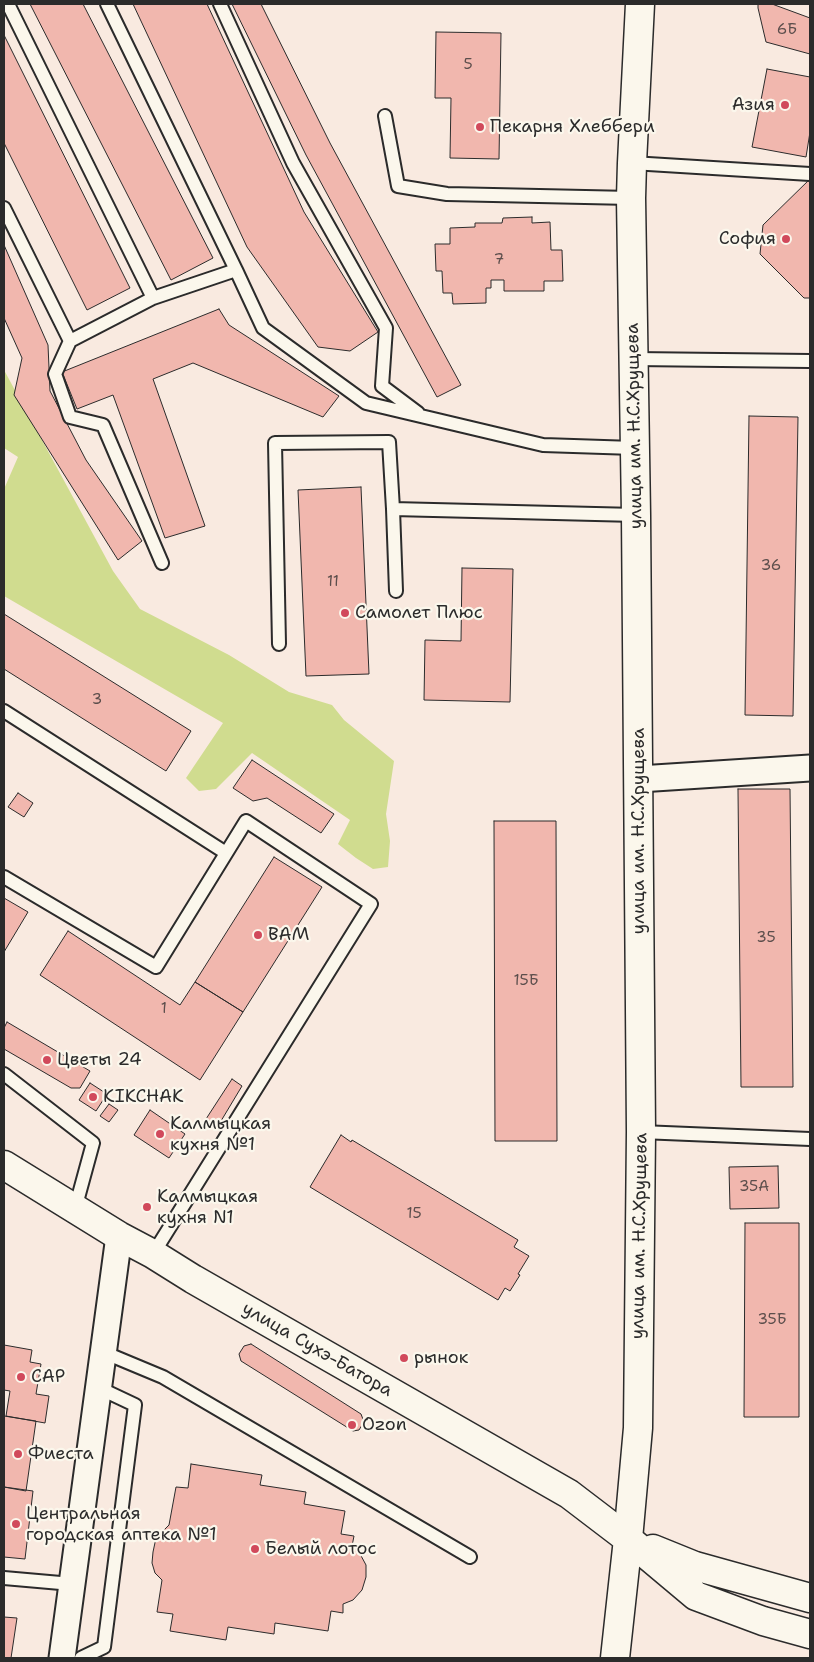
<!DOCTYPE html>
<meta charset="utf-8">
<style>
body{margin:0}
#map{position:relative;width:814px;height:1662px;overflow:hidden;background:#f9eae0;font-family:"Shantell Sans",sans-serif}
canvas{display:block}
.frame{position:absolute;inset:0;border:5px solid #2b2b2b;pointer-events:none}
</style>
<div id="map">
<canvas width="814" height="1662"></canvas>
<div class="frame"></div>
</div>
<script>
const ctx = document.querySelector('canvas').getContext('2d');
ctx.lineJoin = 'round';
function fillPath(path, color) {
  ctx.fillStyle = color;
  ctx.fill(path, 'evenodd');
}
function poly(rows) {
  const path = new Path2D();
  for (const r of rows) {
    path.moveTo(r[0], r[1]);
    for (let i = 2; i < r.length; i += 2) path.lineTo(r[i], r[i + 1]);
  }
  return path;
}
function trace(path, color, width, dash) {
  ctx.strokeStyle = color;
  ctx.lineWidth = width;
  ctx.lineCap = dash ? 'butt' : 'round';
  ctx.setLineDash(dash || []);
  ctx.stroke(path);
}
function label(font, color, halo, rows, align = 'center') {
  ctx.font = font + ' "Shantell Sans",sans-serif';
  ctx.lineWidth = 4.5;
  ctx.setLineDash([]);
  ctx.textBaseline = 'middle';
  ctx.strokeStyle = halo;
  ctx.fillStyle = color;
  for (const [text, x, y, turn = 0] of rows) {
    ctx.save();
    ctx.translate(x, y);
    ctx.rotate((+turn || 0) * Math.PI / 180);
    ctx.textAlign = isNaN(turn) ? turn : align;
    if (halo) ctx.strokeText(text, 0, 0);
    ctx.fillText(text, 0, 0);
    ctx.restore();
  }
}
fillPath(poly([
 [4,370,113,571,140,609,229,655,289,692,332,705,344,720,394,761,386,814,390,841,388,867,373,869,356,858,338,844,350,820,252,753,216,789,199,791,186,778,223,723,4,596,4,489,18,457,4,448]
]), '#d0dc8f');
const building = poly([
 [30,4,83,4,213,258,171,280,30,4],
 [133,4,207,4,304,212,378,332,350,351,318,347,247,247,133,4],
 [232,4,261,4,330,143,461,385,437,397,306,155,232,4],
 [758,4,772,4,810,18,810,54,766,42,758,8,758,4],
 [436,32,501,33,499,159,450,158,451,98,435,98,436,32],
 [4,35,130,288,87,310,4,143,4,35],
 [767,69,810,77,810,132,806,157,752,147,767,69],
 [810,179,810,298,804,298,760,254,763,225,810,179],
 [532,217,532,223,550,222,551,250,562,250,563,281,544,281,544,291,504,291,504,280,491,280,491,288,486,288,486,303,453,304,452,293,443,293,442,271,436,271,435,244,450,244,450,228,475,227,475,223,502,223,503,218,532,217],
 [4,245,48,345,50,391,86,460,142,541,118,560,14,395,22,358,4,318,4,245],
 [219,309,229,325,339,396,323,417,193,363,153,379,205,526,165,538,113,395,77,409,62,372,219,309],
 [749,416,798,417,793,716,745,715,749,416],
 [361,487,369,674,306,676,298,490,361,487],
 [462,568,513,569,510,702,424,700,425,640,461,641,462,568],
 [4,614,191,731,166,771,4,669,4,614],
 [252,760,334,814,321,833,267,798,253,801,233,788,252,760],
 [738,789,790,789,793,1087,741,1087,738,789],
 [18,793,33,803,24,817,8,807,18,793],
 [494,821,556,821,557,1141,495,1141,494,821],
 [274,857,322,887,243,1012,195,982,274,857],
 [4,898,28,912,4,952,4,898],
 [68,931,180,1005,195,982,243,1012,200,1080,40,975,68,931],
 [7,1022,90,1071,80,1088,71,1088,4,1049,4,1028,7,1022],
 [232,1079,242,1086,218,1126,206,1119,232,1079],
 [90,1083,107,1094,96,1111,79,1100,90,1083],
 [109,1104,118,1110,109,1122,100,1116,109,1104],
 [150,1110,185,1134,169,1158,134,1135,150,1110],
 [341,1135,351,1142,352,1140,518,1240,514,1247,529,1256,518,1274,520,1275,510,1291,505,1288,498,1300,310,1187,341,1135],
 [778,1166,779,1208,730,1209,729,1167,778,1166],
 [745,1223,799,1223,799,1417,744,1417,745,1223],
 [251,1344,361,1414,364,1422,359,1430,353,1431,241,1361,239,1354,244,1346,251,1344],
 [4,1345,32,1350,30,1362,41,1364,36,1394,49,1396,45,1423,6,1416,10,1391,4,1390,4,1345],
 [4,1416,36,1421,26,1491,4,1487,4,1416],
 [191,1464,262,1475,260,1485,306,1492,304,1504,345,1511,341,1534,354,1536,352,1546,359,1552,366,1565,366,1577,362,1590,353,1600,343,1604,343,1613,331,1611,328,1631,275,1623,274,1634,228,1627,226,1640,170,1631,173,1614,157,1612,162,1580,155,1573,152,1563,153,1552,156,1538,169,1525,176,1487,188,1488,191,1464],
 [4,1487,33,1491,25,1559,4,1557,4,1487],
 [4,1617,17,1618,11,1658,4,1658,4,1617]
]);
fillPath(building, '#f1b7ae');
trace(building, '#2b2b2b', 1);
const lane = poly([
 [107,4,236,270],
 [220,4,293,163,386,328,382,386,418,413],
 [385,116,398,186,447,194,631,198],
 [632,163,810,174],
 [4,208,70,341,153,298,8,4],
 [153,298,236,270,263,328,366,403,543,445,634,448],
 [70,341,55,374,70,417,103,425,162,563],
 [634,359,810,361],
 [396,591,393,509,636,515],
 [279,644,275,443,389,442,393,509],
 [4,711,226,853],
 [4,877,156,967,246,821,371,904,153,1254],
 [4,1074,93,1143,75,1209],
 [641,1132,810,1139],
 [103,1352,163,1377,470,1557],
 [4,1578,72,1584],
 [81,1658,104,1647,135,1405,99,1388]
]);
const street = poly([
 [639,779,810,768],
 [62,1658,119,1236]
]);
const secondary = poly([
 [628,1539,638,1428,641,1132,636,515,631,198,632,163,640,4],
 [628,1539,696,1596,763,1621,810,1634],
 [653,1549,695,1566,810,1598]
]);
const primary = poly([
 [4,1165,119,1236,153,1254,193,1279,569,1494,628,1539,615,1658]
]);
trace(lane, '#2b2b2b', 16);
trace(street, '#2b2b2b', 29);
trace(secondary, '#2b2b2b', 31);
trace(primary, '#2b2b2b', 31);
trace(lane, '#fbf7ec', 12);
trace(street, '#fbf7ec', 25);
trace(secondary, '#fbf7ec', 28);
trace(primary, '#fbf7ec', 28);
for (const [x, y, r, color] of [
 [785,105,5,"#d1495b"],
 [480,127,5,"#d1495b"],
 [786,239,5,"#d1495b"],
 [345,613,5,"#d1495b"],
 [258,935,5,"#d1495b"],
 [47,1060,5,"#d1495b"],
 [93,1097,5,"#d1495b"],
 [160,1134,5,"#d1495b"],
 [147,1207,5,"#d1495b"],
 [404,1358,5,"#d1495b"],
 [21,1377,5,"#d1495b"],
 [352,1425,5,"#d1495b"],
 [18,1454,5,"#d1495b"],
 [16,1524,5,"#d1495b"],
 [255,1549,5,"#d1495b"]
]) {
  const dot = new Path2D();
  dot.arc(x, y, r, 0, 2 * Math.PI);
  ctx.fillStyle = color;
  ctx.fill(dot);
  trace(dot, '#fbf7ec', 2);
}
label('15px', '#5c4e4c', null, [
 ["6Б",787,30],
 ["5",468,65],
 ["7",499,260],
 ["36",771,566],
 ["11",333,582],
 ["3",97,700],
 ["35",766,938],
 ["15Б",526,981],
 ["1",164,1009],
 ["35А",754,1187],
 ["15",414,1214],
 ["35Б",772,1320]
]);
label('18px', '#2b2b2b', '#fbf7ec', [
 ["Азия",775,105,"right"],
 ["Пекарня Хлеббери",490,127],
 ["София",776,239,"right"],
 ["Самолет Плюс",355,613],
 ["ВАМ",268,935],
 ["Цветы 24",57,1060],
 ["KIKCHAK",103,1097],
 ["Калмыцкая",170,1124],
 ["кухня №1",170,1145],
 ["Калмыцкая",157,1197],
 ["кухня N1",157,1218],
 ["рынок",414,1358],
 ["САР",31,1377],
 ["Ozon",362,1425],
 ["Фиеста",28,1454],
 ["Центральная",26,1514],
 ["городская аптека №1",26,1535],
 ["Белый лотос",265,1549]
], 'left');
label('18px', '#2b2b2b', '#fbf7ec', [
 ["улица им. Н.С.Хрущева",635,426,-91],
 ["улица им. Н.С.Хрущева",639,831,-90],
 ["улица им. Н.С.Хрущева",640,1236,-89],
 ["улица Сухэ-Батора",317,1350,30]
]);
</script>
